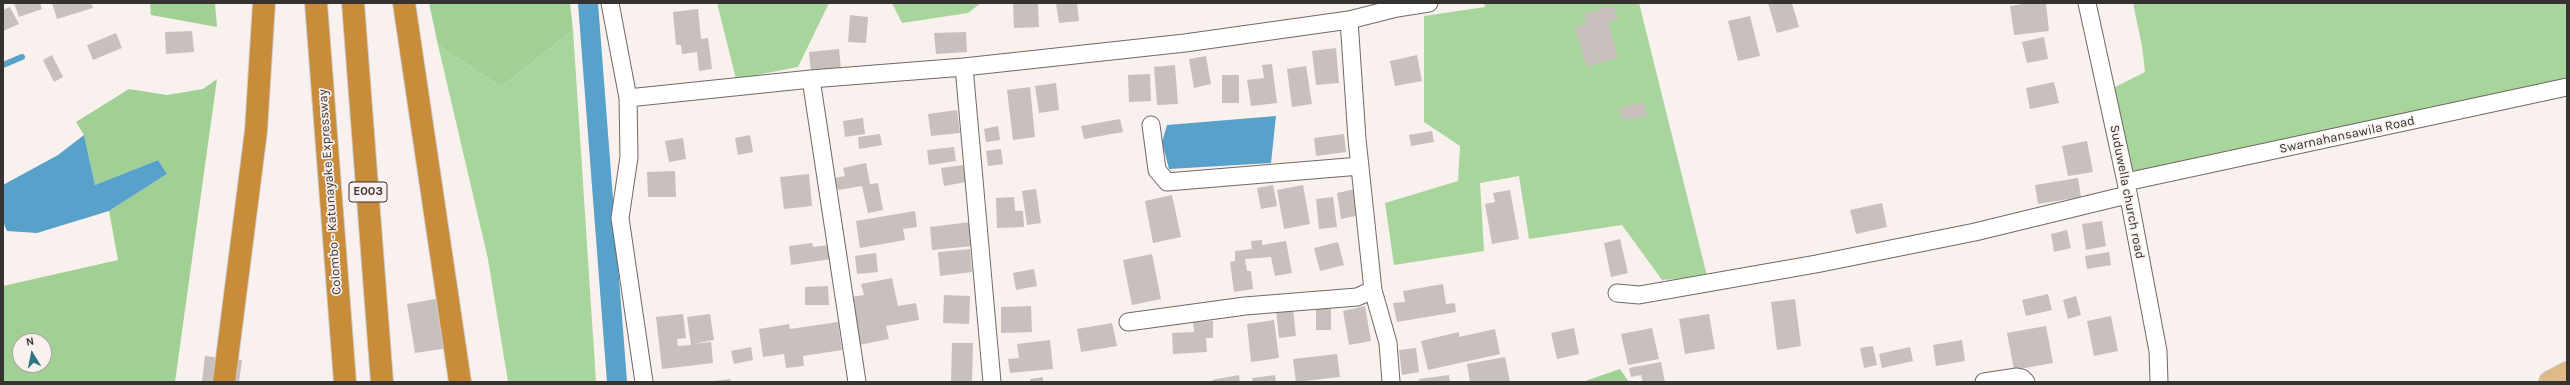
<!DOCTYPE html>
<style>
body{margin:0}
#map{position:relative;width:2570px;height:385px;overflow:hidden;background:#f9f1ed;font-family:Karla,sans-serif}
canvas{display:block}
.frame{position:absolute;inset:0;border:4px solid #353230;pointer-events:none}
.north{position:absolute;left:12px;top:333px;width:40px;height:40px;box-sizing:border-box;background:#f9f1ed;border:1px solid #aba5a1;border-radius:50%;rotate:350deg;font-size:11px;font-weight:700;line-height:16px;text-align:center;color:#353230}
.north::after{content:'';display:block;margin:auto;width:14px;height:18px;background:#327686;clip-path:polygon(50% 0,100% 100%,50% 72%,0 100%)}
</style>
<div id="map">
<canvas width="2570" height="385"></canvas>
<div class="frame"></div>
<div class="north">N</div>
</div>
<script>
const ctx = document.querySelector('canvas').getContext('2d');
ctx.lineJoin = 'round';
function fillPath(path, color) {
  ctx.fillStyle = color;
  ctx.fill(path, 'evenodd');
}
function poly(rows) {
  const path = new Path2D();
  for (const r of rows) {
    path.moveTo(r[0], r[1]);
    for (let i = 2; i < r.length; i += 2) path.lineTo(r[i], r[i + 1]);
  }
  return path;
}
function trace(path, color, width, dash) {
  ctx.strokeStyle = color;
  ctx.lineWidth = width;
  ctx.lineCap = dash ? 'butt' : 'round';
  ctx.setLineDash(dash || []);
  ctx.stroke(path);
}
function label(font, color, halo, rows, align = 'center') {
  ctx.font = font + ' Karla,sans-serif';
  ctx.lineWidth = 3.5;
  ctx.setLineDash([]);
  ctx.textBaseline = 'middle';
  ctx.strokeStyle = halo;
  ctx.fillStyle = color;
  for (const [text, x, y, turn = 0] of rows) {
    ctx.save();
    ctx.translate(x, y);
    ctx.rotate((+turn || 0) * Math.PI / 180);
    ctx.textAlign = isNaN(turn) ? turn : align;
    if (halo) ctx.strokeText(text, 0, 0);
    ctx.fillText(text, 0, 0);
    ctx.restore();
  }
}
fillPath(poly([
 [717,3,829,3,798,67,736,79],
 [892,3,981,3,968,13,902,23],
 [1484,3,1639,3,1707,276,1662,280,1622,225,1529,239,1519,176,1480,183,1484,251,1394,265,1385,203,1458,181,1460,146,1424,122,1424,16,1485,7],
 [2133,3,2567,3,2567,81,2147,172,2128,172,2109,90,2145,72,2142,46],
 [573,30,596,382,508,382,488,259,438,45,501,87]
]), '#a8d59c');
fillPath(poly([
 [150,3,215,3,217,27,151,15],
 [429,3,570,3,573,30,501,87,438,45],
 [217,79,175,382,3,382,3,286,118,260,109,211,167,174,158,160,95,185,84,135,76,122,129,89,167,95,203,89],
 [20,341,44,341,44,365,20,365],
 [1620,369,1629,382,1582,382]
]), '#a1d095');
fillPath(poly([
 [1276,116,1271,163,1169,169,1162,142,1167,125],
 [84,135,95,185,158,160,167,174,109,211,37,233,7,231,3,222,3,185,58,155]
]), '#58a1cb');
trace(poly([
 [3,65,22,57]
]), '#58a1cb', 6);
trace(poly([
 [588,3,617,382]
]), '#58a1cb', 20);
fillPath(poly([
 [14,3,40,3,42,9,19,17],
 [52,3,91,3,93,8,57,19],
 [1013,3,1038,3,1039,27,1014,28],
 [1056,3,1077,3,1079,21,1059,23],
 [1768,3,1792,3,1799,27,1777,33],
 [2030,3,2046,3,2049,31,2014,35,2010,6],
 [1613,5,1618,20,1608,22,1618,57,1587,67,1575,27,1587,24,1584,14],
 [10,7,19,24,3,31,3,10],
 [698,9,701,39,708,38,712,69,699,71,697,52,682,54,681,45,676,45,673,12],
 [850,15,868,17,866,43,848,42],
 [1750,16,1760,56,1738,61,1728,21],
 [192,31,194,52,166,54,165,32],
 [966,32,967,52,936,54,934,33],
 [116,33,122,48,93,60,87,45],
 [2044,37,2048,59,2027,63,2022,42],
 [1336,48,1339,83,1316,85,1312,51],
 [839,49,841,69,811,72,809,52],
 [52,55,63,77,54,82,43,60],
 [1417,55,1422,81,1395,86,1390,61],
 [1206,56,1211,84,1194,88,1189,59],
 [1272,64,1277,103,1251,106,1247,80,1264,78,1262,65],
 [1175,65,1178,104,1157,105,1154,67],
 [1306,66,1312,104,1292,107,1287,69],
 [1150,74,1151,101,1129,102,1128,75],
 [1222,75,1239,75,1239,103,1222,103],
 [2054,82,2059,103,2030,109,2026,88],
 [1056,83,1059,110,1039,113,1035,86],
 [1030,87,1035,137,1013,140,1007,90],
 [1644,102,1647,116,1622,121,1619,108],
 [957,110,960,133,931,136,928,114],
 [863,118,865,134,845,137,843,121],
 [1120,119,1123,132,1084,139,1081,126],
 [998,126,1000,140,986,142,984,129],
 [1432,131,1434,142,1411,146,1409,135],
 [880,134,882,145,859,149,858,137],
 [1344,134,1346,152,1316,156,1314,138],
 [750,135,753,152,738,155,735,138],
 [683,138,686,159,669,162,665,141],
 [2087,141,2093,172,2068,176,2062,146],
 [954,147,956,161,929,165,927,150],
 [1001,149,1003,164,988,166,986,151],
 [866,163,870,184,878,183,883,210,868,213,862,186,838,190,835,178,845,176,843,168],
 [963,165,966,182,944,186,941,168],
 [675,171,676,197,648,197,647,172],
 [809,174,812,206,784,209,780,177],
 [2078,178,2081,197,2038,204,2035,185],
 [1273,185,1277,206,1261,209,1257,188],
 [1303,185,1310,224,1284,229,1277,190],
 [1036,189,1041,223,1027,225,1022,191],
 [1356,189,1360,215,1341,219,1337,193],
 [1510,190,1519,239,1492,244,1485,204,1495,202,1493,193],
 [1172,195,1181,237,1153,243,1145,201],
 [1014,197,1015,211,1023,211,1024,227,997,228,996,198],
 [1333,197,1337,227,1319,229,1316,199],
 [1882,203,1887,227,1856,234,1850,210],
 [915,211,917,227,903,229,905,240,860,248,856,221],
 [2102,221,2106,246,2086,250,2082,224],
 [970,222,973,246,932,250,930,227],
 [2067,230,2071,248,2054,252,2051,234],
 [1620,239,1628,273,1611,277,1604,243],
 [1262,240,1262,245,1286,241,1292,273,1275,276,1271,257,1245,259,1247,271,1251,271,1253,289,1234,292,1230,262,1235,261,1235,251,1252,249,1251,241],
 [1338,242,1344,265,1320,271,1314,248],
 [812,243,813,247,829,245,831,259,791,265,789,246],
 [970,249,972,272,940,276,938,252],
 [2109,252,2111,265,2087,269,2085,256],
 [876,253,878,272,857,274,855,256],
 [1152,254,1161,299,1132,305,1123,260],
 [1034,269,1037,286,1016,290,1013,273],
 [892,278,898,306,916,303,919,320,886,326,889,339,859,345,851,297,864,295,861,284],
 [1443,284,1446,304,1455,303,1456,312,1397,322,1393,303,1405,302,1403,291],
 [828,286,829,305,805,305,805,287],
 [2048,294,2052,310,2026,316,2022,300],
 [944,295,970,296,969,324,943,323],
 [2076,296,2081,315,2068,319,2063,300],
 [441,298,449,348,415,353,407,304],
 [1795,299,1801,346,1777,350,1771,302],
 [1031,306,1032,332,1001,333,1001,307],
 [1365,306,1371,341,1349,345,1343,311],
 [1293,309,1296,336,1279,338,1276,311],
 [1316,309,1331,309,1331,330,1316,330],
 [683,314,686,338,677,339,678,346,691,345,687,317,710,314,714,340,693,344,711,342,713,363,662,369,656,317],
 [1709,314,1715,349,1685,354,1679,319],
 [2111,316,2118,351,2094,356,2087,321],
 [1274,320,1279,358,1251,362,1247,324],
 [1213,321,1213,338,1206,338,1207,352,1173,354,1172,333,1194,332,1193,322],
 [838,322,842,350,803,356,804,366,786,368,784,354,763,357,759,329,789,324,790,329],
 [1112,323,1117,346,1081,352,1077,329],
 [2046,326,2053,363,2014,370,2007,333],
 [1574,328,1579,354,1557,359,1551,333],
 [1652,328,1659,359,1628,365,1621,334],
 [1495,329,1500,354,1428,370,1421,341,1459,332,1459,337],
 [1050,340,1053,369,1010,373,1008,359,1019,358,1017,344],
 [1962,340,1965,361,1936,366,1933,345],
 [952,343,973,343,972,382,951,382],
 [1873,346,1877,365,1864,368,1860,348],
 [751,347,753,360,734,364,731,351],
 [1910,347,1913,361,1882,368,1879,354],
 [1416,348,1419,372,1402,375,1399,350],
 [1337,354,1340,377,1296,382,1293,359],
 [205,356,242,360,239,382,202,382],
 [1505,357,1510,382,1470,382,1467,364],
 [1661,362,1665,382,1643,382,1641,375,1631,377,1629,368],
 [1239,375,1240,382,1213,382,1212,380],
 [1275,375,1276,382,1253,382,1252,378],
 [1449,375,1450,382,1419,382,1419,379],
 [1043,377,1043,382,1030,382,1030,379],
 [730,379,731,382,714,382,714,381]
]), '#c8c0bd');
const street = poly([
 [610,3,628,98,629,157,620,218,644,382],
 [2087,3,2126,182,2158,351,2159,382],
 [964,67,992,382],
 [811,79,857,382],
 [628,98,811,79,964,67,1185,43,1349,20,1397,8,1429,3],
 [1151,125,1157,170,1167,182,1360,166],
 [2126,182,2567,87],
 [1373,290,1388,343,1391,382],
 [1617,293,1639,295,1816,264,1975,232,2127,195],
 [1128,322,1245,306,1357,297,1373,290,1357,139,1349,20],
 [1984,382,2017,377,2022,378,2026,382]
]);
const primary = poly([
 [2550,382,2567,373]
]);
const highway = poly([
 [316,3,345,382],
 [353,3,382,382],
 [404,3,460,382],
 [224,382,256,131,264,3]
]);
trace(street, '#706966', 19);
trace(primary, '#cfcecd', 24);
trace(highway, '#cfcecd', 24);
trace(street, '#fff', 17);
trace(primary, '#deba89', 22);
trace(highway, '#c88c3a', 22);
for (const [x, y, w] of [
 [368,192,38]
]) {
  const box = new Path2D();
  box.roundRect(x - w / 2, y - 10, w, 20, 3);
  ctx.fillStyle = '#f9f1ed';
  ctx.fill(box);
  trace(box, '#353230', 1);
}
label('bold 12px', '#353230', null, [
 ["E003",368,192]
]);
label('13px', '#353230', '#f9f1ed', [
 ["Swarnahansawila Road",2347,135,-12],
 ["Colombo - Katunayake Expressway",330,192,-94],
 ["Suduwella church road",2127,192,79]
]);
</script>
